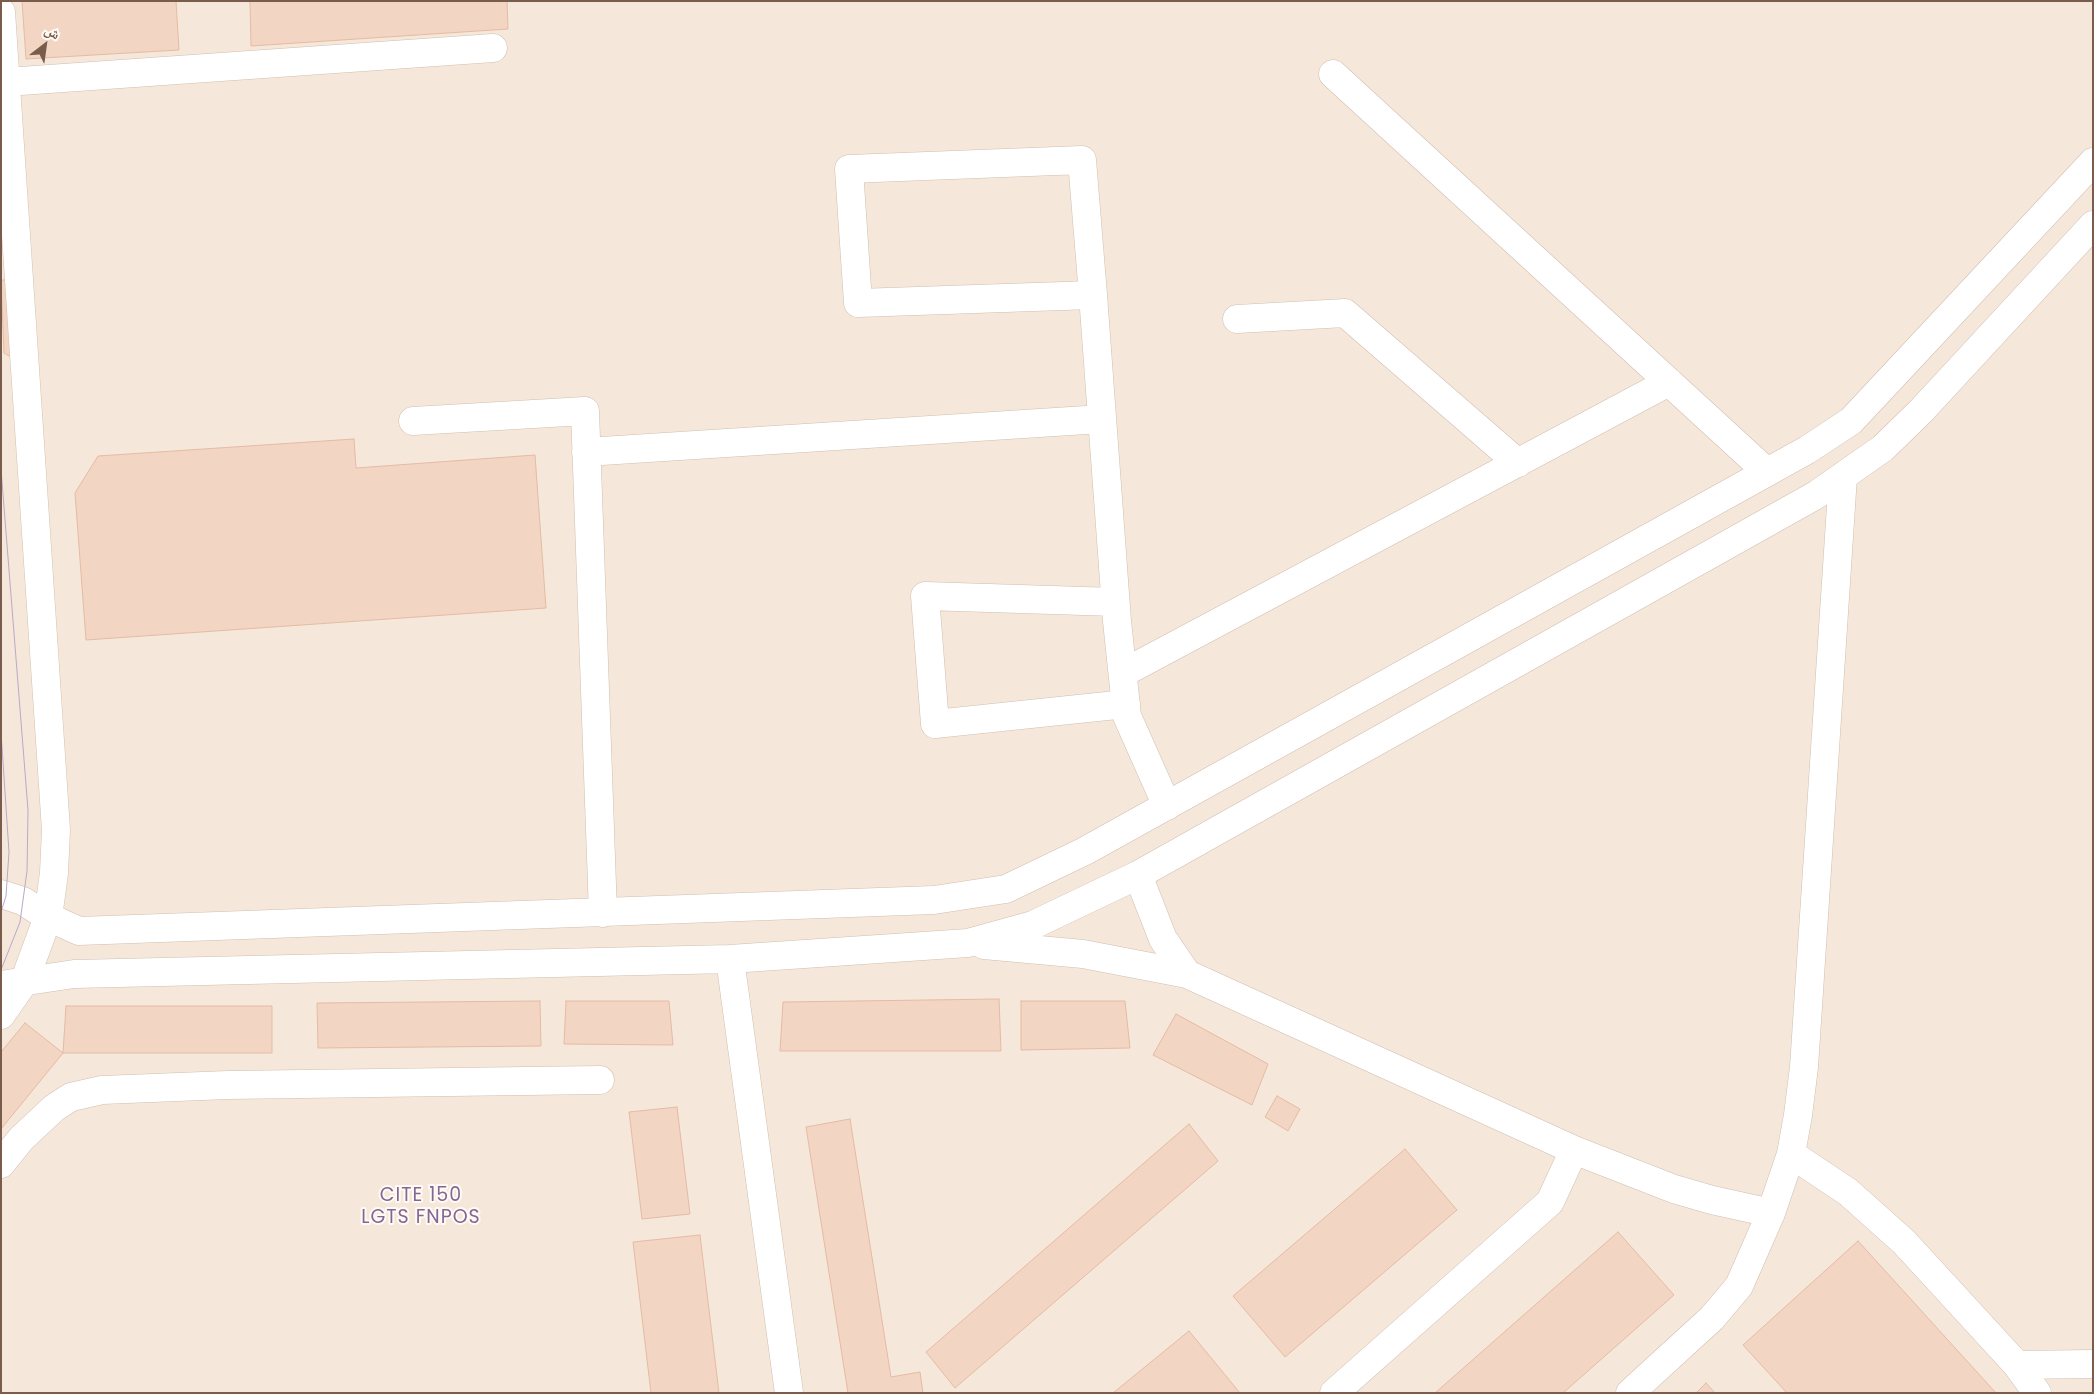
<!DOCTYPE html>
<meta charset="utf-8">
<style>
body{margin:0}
#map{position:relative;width:2094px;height:1394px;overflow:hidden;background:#fdf6ec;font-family:Poppins,"Noto Naskh Arabic",sans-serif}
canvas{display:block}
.frame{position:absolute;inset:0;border:2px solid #7a5c4d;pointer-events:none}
.north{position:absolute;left:20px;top:20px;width:50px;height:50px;-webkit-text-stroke:4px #fffaf3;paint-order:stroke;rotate:30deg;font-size:14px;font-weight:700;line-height:20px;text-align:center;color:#7a5c4d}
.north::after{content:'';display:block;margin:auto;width:18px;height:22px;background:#7a5c4d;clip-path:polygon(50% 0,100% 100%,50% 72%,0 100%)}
</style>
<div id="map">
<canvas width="2094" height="1394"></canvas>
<div class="frame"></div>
<div class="north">ش</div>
</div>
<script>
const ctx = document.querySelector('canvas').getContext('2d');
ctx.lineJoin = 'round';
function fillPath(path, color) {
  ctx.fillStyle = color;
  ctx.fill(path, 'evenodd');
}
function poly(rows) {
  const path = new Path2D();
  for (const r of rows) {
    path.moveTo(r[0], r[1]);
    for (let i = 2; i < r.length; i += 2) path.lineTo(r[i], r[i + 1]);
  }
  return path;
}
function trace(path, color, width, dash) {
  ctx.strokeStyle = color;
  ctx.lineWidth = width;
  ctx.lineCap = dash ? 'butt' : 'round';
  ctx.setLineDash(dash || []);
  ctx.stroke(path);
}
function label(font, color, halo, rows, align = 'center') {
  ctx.font = font + ' Poppins,sans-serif';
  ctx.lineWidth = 4;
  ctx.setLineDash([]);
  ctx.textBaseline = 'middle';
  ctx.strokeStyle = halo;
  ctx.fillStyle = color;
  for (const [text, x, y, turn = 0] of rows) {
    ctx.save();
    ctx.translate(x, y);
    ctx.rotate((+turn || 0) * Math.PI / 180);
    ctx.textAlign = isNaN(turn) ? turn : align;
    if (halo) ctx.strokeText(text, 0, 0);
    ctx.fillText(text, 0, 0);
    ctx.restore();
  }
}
fillPath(poly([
 [1,1,2093,1,2093,1393,1,1393]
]), '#f5e8da');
const building = poly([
 [22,1,176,1,179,50,26,59,22,1],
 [250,1,507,1,508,29,251,46,250,1],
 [1,280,6,280,12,355,9,356,4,353,1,280],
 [354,439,356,468,535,455,546,608,86,640,75,493,98,456,354,439],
 [999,999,1001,1051,780,1051,783,1002,999,999],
 [540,1001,541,1046,318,1048,317,1003,540,1001],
 [566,1001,669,1001,673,1045,564,1044,566,1001],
 [1021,1001,1125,1001,1130,1048,1021,1050,1021,1001],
 [66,1006,272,1006,272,1053,63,1053,66,1006],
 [1176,1014,1268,1064,1252,1105,1153,1055,1176,1014],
 [25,1023,63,1053,1,1129,1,1052,25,1023],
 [1277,1096,1300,1109,1288,1131,1265,1117,1277,1096],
 [677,1107,690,1214,642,1219,629,1112,677,1107],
 [850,1119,891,1377,920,1372,923,1393,848,1393,806,1127,850,1119],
 [1189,1124,1218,1161,955,1388,926,1352,1189,1124],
 [1405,1149,1457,1210,1285,1357,1233,1296,1405,1149],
 [1618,1232,1674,1295,1563,1393,1435,1393,1618,1232],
 [700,1235,719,1393,651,1393,633,1242,700,1235],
 [1858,1241,1996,1393,1787,1393,1743,1345,1858,1241],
 [1189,1331,1240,1393,1113,1393,1189,1331],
 [1706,1383,1715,1393,1696,1393,1706,1383]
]);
fillPath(building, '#f3d5c3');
trace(building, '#e6bba3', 1);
const street = poly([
 [1333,74,1767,472],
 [6,82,493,48],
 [1093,295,858,303,849,169,1082,160,1093,295,1117,621,1127,716,1167,806],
 [1237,319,1345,313,1518,463],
 [413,421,585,411,603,913],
 [586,452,1102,419],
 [1115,602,925,596,935,724,1126,704],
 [1123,673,1669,382],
 [1,894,23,901,48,917,79,931,934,900,1006,889,1085,851,1807,450,1851,421,2093,162],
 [984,945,1083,954,1187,974,1163,939,1138,875],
 [730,959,789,1393],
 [1187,974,1574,1150,1674,1189,1712,1200,1771,1213],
 [1,985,74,974,730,959,968,943,1033,925,1138,875,1816,495,1883,448,1921,411,2093,225],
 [1791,1154,1848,1192,1904,1242,2017,1365,2037,1393],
 [1,1164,21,1139,54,1108,71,1097,102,1090,228,1085,600,1080],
 [2017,1365,2093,1364],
 [1334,1393,1550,1202,1574,1150],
 [1630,1393,1712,1318,1739,1286,1771,1213,1791,1154,1798,1115,1804,1067,1843,476]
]);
const secondary = poly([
 [1,12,56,830,54,873,48,917,24,982,1,1015]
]);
trace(street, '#d1beb0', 29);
trace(secondary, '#d6c0b0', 29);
trace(street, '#fff', 28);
trace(secondary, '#fff', 28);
trace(poly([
 [1,469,28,810,27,871,20,922,1,970],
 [1,732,9,852,6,896,1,912]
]), '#b9a8c9', 1);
ctx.letterSpacing = '1px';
label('19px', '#846695', '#fffaf3', [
 ["CITE 150",421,1196],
 ["LGTS FNPOS",421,1218]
]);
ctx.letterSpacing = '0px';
</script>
